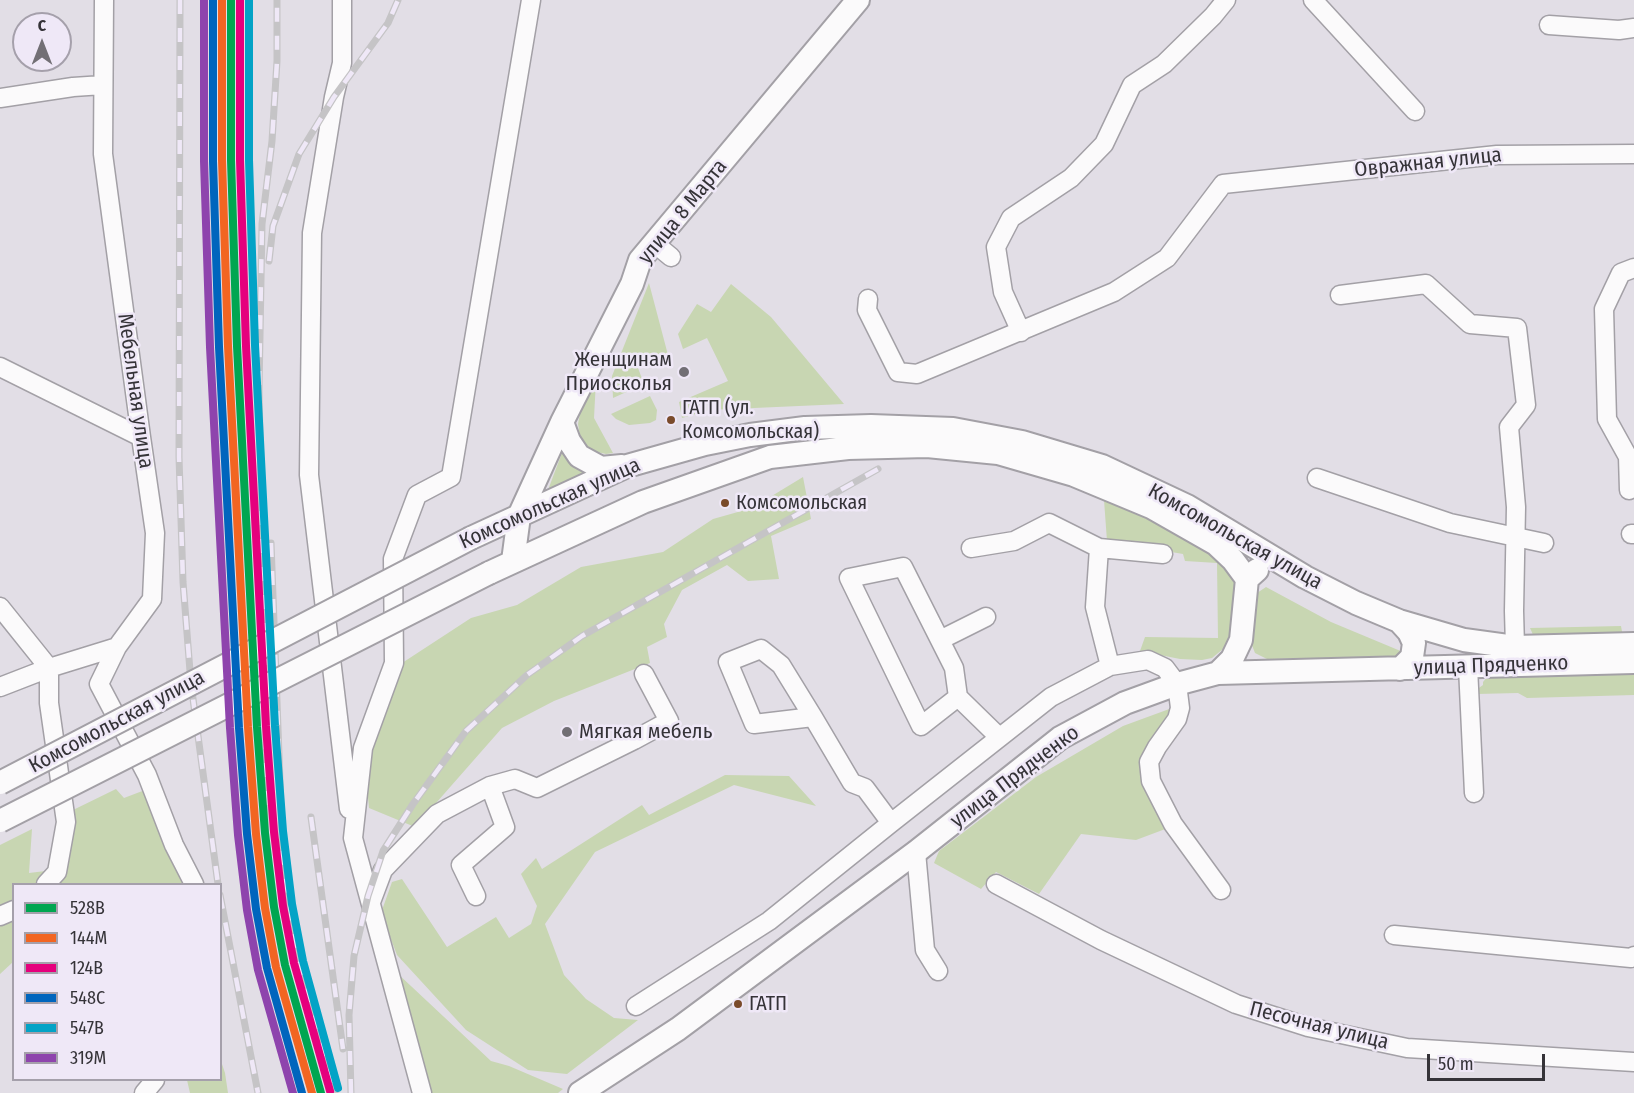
<!DOCTYPE html>
<meta charset="utf-8">
<style>
body{margin:0}
#map{position:relative;width:1634px;height:1093px;overflow:hidden;background:#e2dee6;font-family:"Fira Sans Condensed",sans-serif}
canvas{display:block}
.legend{position:absolute;left:12px;top:883px;width:210px;height:198px;box-sizing:border-box;background:#efe8f7;border:2px solid #a5a0ab;margin:0;padding:8px 10px;list-style:none;font-size:18px;color:#353338}
.legend li{display:flex;align-items:center;gap:12px;height:30px}
.legend b{width:30px;border:2px solid #a5a0ab}
.north{position:absolute;left:12px;top:12px;width:60px;height:60px;box-sizing:border-box;background:#efe8f7;border:2px solid #a5a0ab;border-radius:50%;rotate:0deg;font-size:16px;font-weight:700;line-height:24px;text-align:center;color:#353338}
.north::after{content:'';display:block;margin:auto;width:21px;height:27px;background:#726f75;clip-path:polygon(50% 0,100% 100%,50% 72%,0 100%)}
.scale{position:absolute;left:1427px;top:1054px;width:118px;height:27px;box-sizing:border-box;border:3px solid #353338;border-top:0;padding-left:8px;font-size:18px;line-height:21px;white-space:nowrap;color:#353338;-webkit-text-stroke:4px #efe8f7;paint-order:stroke}
</style>
<div id="map">
<canvas width="1634" height="1093"></canvas>
<ul class="legend">
<li><b style="height:8px;background:#00a651"></b>528В</li>
<li><b style="height:8px;background:#f26522"></b>144М</li>
<li><b style="height:8px;background:#e5007d"></b>124В</li>
<li><b style="height:8px;background:#0065bd"></b>548С</li>
<li><b style="height:8px;background:#03a3c6"></b>547В</li>
<li><b style="height:8px;background:#8e44ad"></b>319М</li>
</ul>
<div class="north">С</div>
<div class="scale">50 m</div>
</div>
<script>
const ctx = document.querySelector('canvas').getContext('2d');
ctx.lineJoin = 'round';
function fillPath(path, color) {
  ctx.fillStyle = color;
  ctx.fill(path, 'evenodd');
}
function poly(rows) {
  const path = new Path2D();
  for (const r of rows) {
    path.moveTo(r[0], r[1]);
    for (let i = 2; i < r.length; i += 2) path.lineTo(r[i], r[i + 1]);
  }
  return path;
}
function trace(path, color, width, dash) {
  ctx.strokeStyle = color;
  ctx.lineWidth = width;
  ctx.lineCap = dash ? 'butt' : 'round';
  ctx.setLineDash(dash || []);
  ctx.stroke(path);
}
function label(font, color, halo, rows, align = 'center') {
  ctx.font = font + ' "Fira Sans Condensed",sans-serif';
  ctx.lineWidth = 5;
  ctx.setLineDash([]);
  ctx.textBaseline = 'middle';
  ctx.strokeStyle = halo;
  ctx.fillStyle = color;
  for (const [text, x, y, turn = 0] of rows) {
    ctx.save();
    ctx.translate(x, y);
    ctx.rotate((+turn || 0) * Math.PI / 180);
    ctx.textAlign = isNaN(turn) ? turn : align;
    if (halo) ctx.strokeText(text, 0, 0);
    ctx.fillText(text, 0, 0);
    ctx.restore();
  }
}
fillPath(poly([
 [649,283,668,355,638,368,644,384,613,398,612,376],
 [731,284,771,317,844,404,709,410,682,418,679,402,728,381,707,338,683,349,678,334,697,304,711,312],
 [596,380,594,418,613,453,606,454,593,451,585,446,580,436,578,424,580,413],
 [650,396,657,410,656,420,650,423,629,425,616,419,611,414],
 [563,450,587,472,548,490],
 [803,477,811,519,771,536,779,579,748,581,727,565,682,590,664,624,667,637,647,647,650,663,554,701,502,728,415,827,369,808,364,756,399,665,471,618,517,605,581,567,663,552,713,519,752,508],
 [1104,500,1163,524,1217,558,1236,580,1235,597,1230,638,1223,649,1212,658,1202,660,1180,659,1140,651,1145,637,1218,638,1217,563,1185,561,1183,554,1107,541],
 [1266,587,1331,622,1403,652,1401,657,1267,659,1255,653,1250,640,1257,593],
 [1621,626,1623,637,1535,639,1530,628],
 [1634,671,1634,695,1527,698,1518,693,1477,694,1476,690,1483,685,1483,682,1487,677],
 [1172,708,1167,723,1151,741,1168,828,1136,840,1081,834,1039,894,996,872,981,889,934,863,939,851,1036,777,1123,726],
 [725,775,789,776,816,806,734,785,595,852,545,924,564,975,586,999,614,1018,638,1020,567,1074,528,1070,466,1030,397,955,381,913,392,882,402,879,447,947,496,917,509,938,531,924,537,906,521,874,536,858,542,869,642,805,649,815],
 [116,789,124,798,145,790,187,884,14,884,13,962,0,974,0,845,32,829,29,873,62,869,71,811],
 [396,972,491,1061,509,1066,563,1089,558,1093,429,1093],
 [221,1061,225,1073,228,1093,190,1093,187,1080,220,1080]
]), '#c8d6b2');
const minor = poly([
 [342,0,342,63,334,97,312,233,309,475,349,809],
 [1313,0,1415,111],
 [1549,25,1619,30,1634,28],
 [0,98,73,87,103,85],
 [654,243,671,257],
 [1340,295,1426,284,1470,324,1517,328,1526,405,1509,427,1516,507,1514,611,1515,647],
 [868,299,867,310,898,372,917,374,1114,292,1167,258,1223,184,1497,155,1634,154],
 [1021,332,1003,292,996,247,1011,218,1071,178,1104,144,1132,85,1164,64,1213,16,1226,0],
 [0,367,141,437],
 [1317,478,1450,523,1544,543],
 [1629,490,1628,457,1607,419,1604,309,1621,273,1634,268],
 [1631,534,1634,534],
 [971,548,1014,541,1049,523,1099,548,1163,554],
 [1099,548,1095,607,1110,666],
 [0,607,49,668,49,703,66,822,57,872,46,884],
 [940,640,986,617],
 [117,647,99,684,147,775,174,845,194,884],
 [1468,667,1474,793],
 [0,687,49,668,117,647,152,599,155,533,141,437,103,154,104,0],
 [958,697,921,726,849,578,903,567,954,668,958,697,999,737],
 [813,717,754,724,728,662,761,649,781,665,813,717,852,783,865,788,891,823],
 [916,852,925,950,938,971],
 [996,884,1101,940,1236,1004,1308,1027,1407,1048,1634,1062],
 [476,896,461,865,505,827,490,786],
 [371,902,383,870,437,814,490,786,515,779,537,788,634,740,669,721,644,674],
 [0,916,14,910],
 [1394,935,1631,958,1634,956],
 [636,1006,769,921,891,823,1051,697,1110,666,1148,660,1165,668,1177,684,1180,708,1177,719,1157,747,1149,762,1151,781,1173,824,1221,890],
 [144,1093,155,1080],
 [422,1093,353,838,363,748,394,663,393,559,417,495,451,477,531,0]
]);
const major = poly([
 [562,422,569,441,579,456,601,468,622,466],
 [471,538,627,466,705,444,750,435,805,428,871,426,953,429,1022,442,1102,466,1187,506,1305,577,1356,603,1399,621,1464,640,1515,647,1634,644],
 [513,561,519,516,562,422,632,284,640,260,858,0],
 [489,573,643,502,770,457,848,448,927,446,998,453,1074,475,1151,507,1216,544,1233,560,1247,579],
 [1399,621,1409,632,1414,643,1412,657,1400,669],
 [1218,673,1232,659,1241,640,1247,579,1257,570],
 [580,1093,678,1029,916,852,1060,738,1125,703,1177,684,1218,673,1634,662]
]);
trace(minor, '#a3a0a6', 21);
trace(major, '#a3a0a6', 26);
trace(minor, '#fbfafb', 18);
trace(major, '#fbfafb', 22);
const rail = poly([
 [180,0,179,457,183,582,191,684,218,884],
 [269,261,273,226,299,154,334,97,388,23,398,0],
 [271,543,283,861,299,964,335,1093],
 [311,817,343,1049],
 [265,833,266,715,259,391,262,224,272,141,277,61,277,0],
 [220,895,258,1093],
 [351,1093,349,1015,354,956,368,896,383,851,413,804,466,731,527,675,582,636,878,469]
]);
trace(rail, '#c5c4c6', 7);
trace(rail, '#efe8f7', 4.5, [14]);
const majorBridge = poly([
 [0,783,471,538],
 [0,821,489,573]
]);
trace(majorBridge, '#a3a0a6', 26, []);
trace(majorBridge, '#fbfafb', 22);
trace(poly([
 [231,0,231,160,237,346,257,727,265,833,274,907,285,965,321,1093]
]), '#00a651', 8);
trace(poly([
 [222,0,222,160,228,346,248,727,256,834,265,908,276,967,312,1093]
]), '#f26522', 8);
trace(poly([
 [240,0,240,160,246,346,266,726,274,832,283,906,294,963,330,1091]
]), '#e5007d', 8);
trace(poly([
 [213,0,213,161,219,347,239,728,247,834,256,909,267,968,302,1093]
]), '#0065bd', 8);
trace(poly([
 [249,0,249,160,255,345,275,726,283,831,292,904,303,961,338,1088]
]), '#03a3c6', 8);
trace(poly([
 [204,0,204,161,210,347,230,728,238,835,247,910,258,970,293,1093]
]), '#8e44ad', 8);
for (const [x, y, r, color] of [
 [684,372,6,"#726f75"],
 [671,420,5,"#7a4b2a"],
 [725,503,5,"#7a4b2a"],
 [567,732,6,"#726f75"],
 [738,1004,5,"#7a4b2a"]
]) {
  const dot = new Path2D();
  dot.arc(x, y, r, 0, 2 * Math.PI);
  ctx.fillStyle = color;
  ctx.fill(dot);
  trace(dot, '#efe8f7', 2);
}
label('20px', '#353338', '#efe8f7', [
 ["ГАТП (ул.",682,408],
 ["Комсомольская)",682,432],
 ["Комсомольская",736,503],
 ["ГАТП",749,1004]
], 'left');
label('21px', '#353338', '#efe8f7', [
 ["Овражная улица",1428,163,-6],
 ["улица 8 Марта",683,212,-51],
 ["Мебельная улица",135,391,82],
 ["Комсомольская улица",550,504,-24],
 ["Комсомольская улица",1235,537,29],
 ["улица Прядченко",1491,666,-2],
 ["Комсомольская улица",117,722,-28],
 ["улица Прядченко",1015,777,-37],
 ["Песочная улица",1319,1026,14]
]);
label('21px', '#353338', '#efe8f7', [
 ["Женщинам",672,360],
 ["Приосколья",672,384],
 ["Мягкая мебель",579,732,"left"]
], 'right');
</script>
